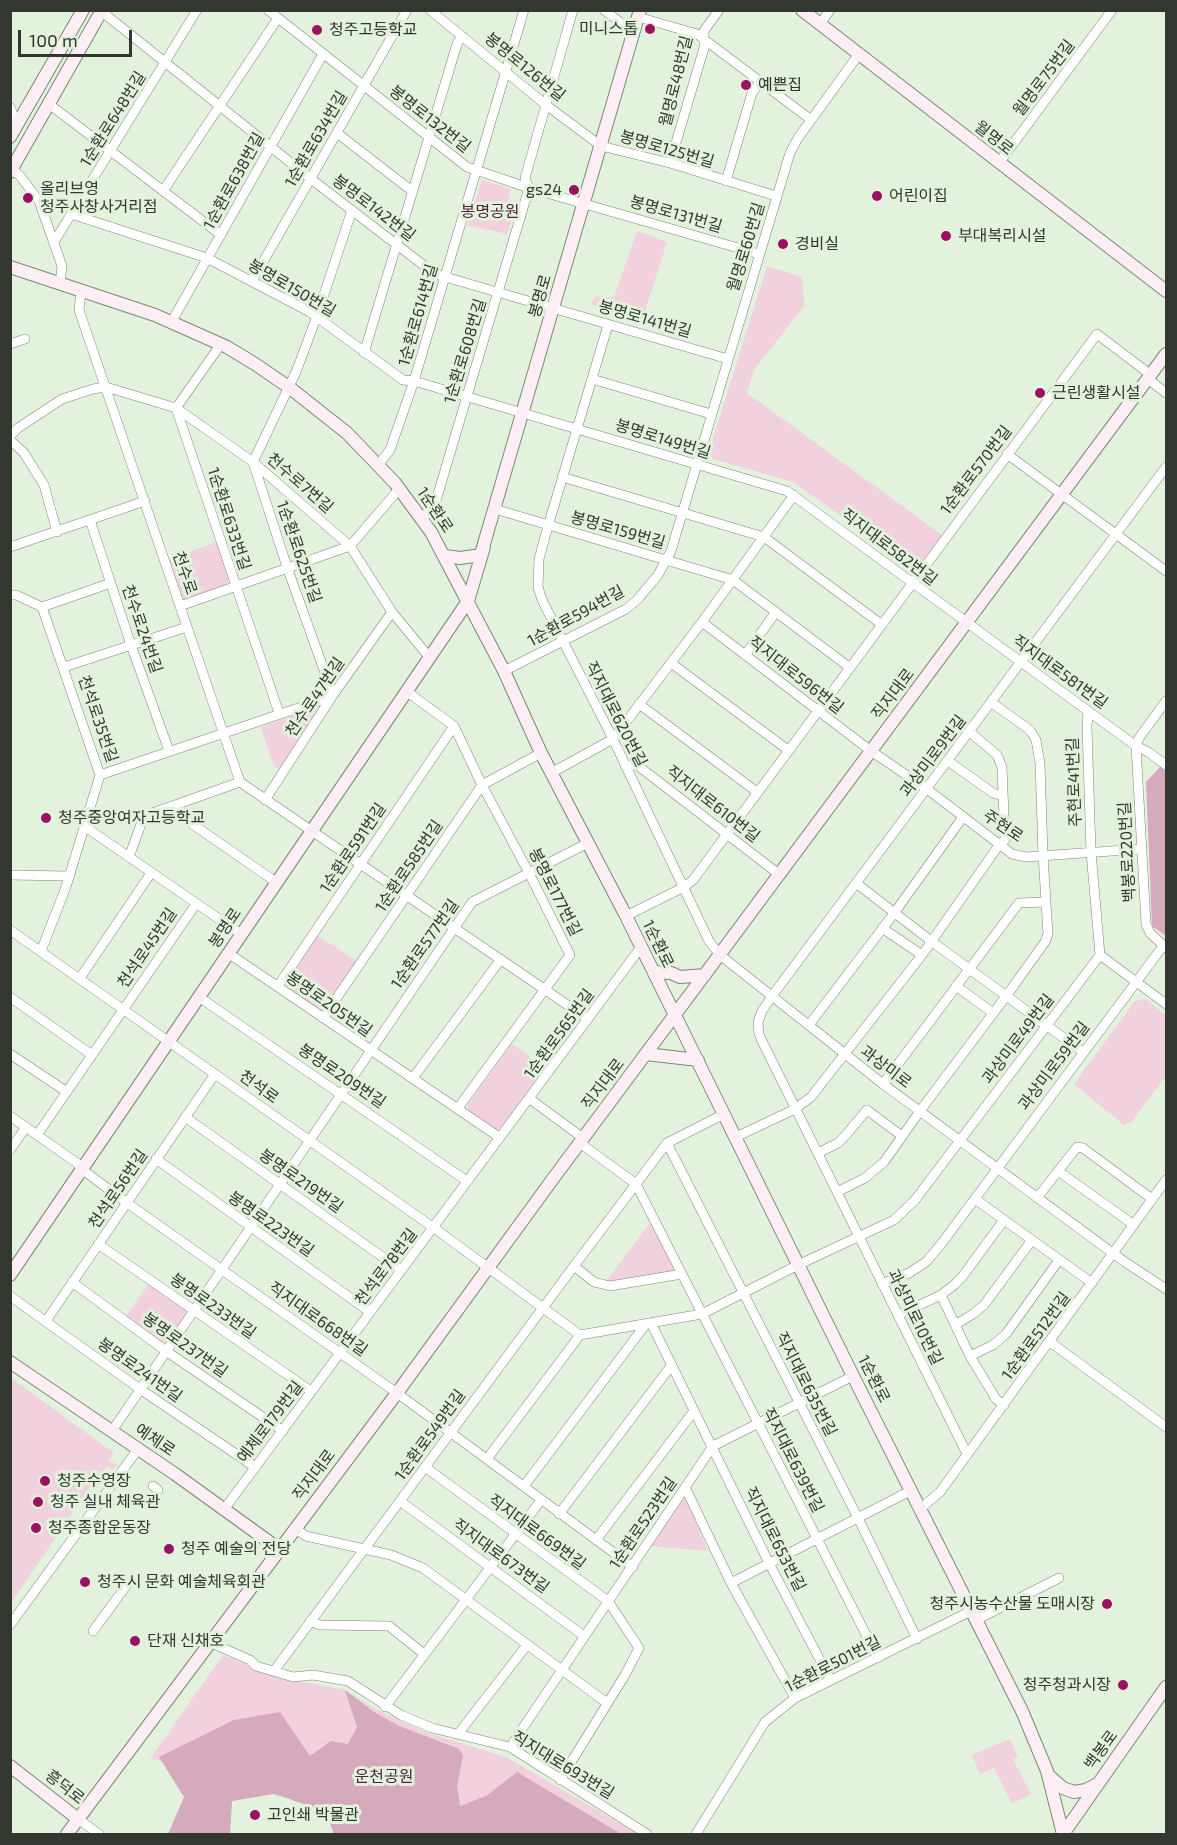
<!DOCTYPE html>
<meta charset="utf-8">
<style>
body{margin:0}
#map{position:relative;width:1177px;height:1845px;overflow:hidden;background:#e3f2dc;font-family:"Exo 2",sans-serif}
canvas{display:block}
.frame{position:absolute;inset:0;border:12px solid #32382f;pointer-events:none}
.scale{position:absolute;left:18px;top:30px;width:114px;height:27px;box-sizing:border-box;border:3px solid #32382f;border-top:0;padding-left:8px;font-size:18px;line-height:21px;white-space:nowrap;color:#32382f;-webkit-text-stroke:4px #e3f2dc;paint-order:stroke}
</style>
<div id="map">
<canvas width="1177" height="1845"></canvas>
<div class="frame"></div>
<div class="scale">100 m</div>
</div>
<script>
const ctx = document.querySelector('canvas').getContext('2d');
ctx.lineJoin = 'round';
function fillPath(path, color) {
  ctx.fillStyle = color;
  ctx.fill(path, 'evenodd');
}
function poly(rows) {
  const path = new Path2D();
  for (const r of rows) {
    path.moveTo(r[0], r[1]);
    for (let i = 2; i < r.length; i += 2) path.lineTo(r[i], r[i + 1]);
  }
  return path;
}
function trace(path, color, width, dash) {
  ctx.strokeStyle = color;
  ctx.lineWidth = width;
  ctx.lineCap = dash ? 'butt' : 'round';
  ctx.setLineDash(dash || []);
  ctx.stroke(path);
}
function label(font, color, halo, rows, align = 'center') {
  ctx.font = font + ' "Exo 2","Noto Sans KR",sans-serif';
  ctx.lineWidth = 6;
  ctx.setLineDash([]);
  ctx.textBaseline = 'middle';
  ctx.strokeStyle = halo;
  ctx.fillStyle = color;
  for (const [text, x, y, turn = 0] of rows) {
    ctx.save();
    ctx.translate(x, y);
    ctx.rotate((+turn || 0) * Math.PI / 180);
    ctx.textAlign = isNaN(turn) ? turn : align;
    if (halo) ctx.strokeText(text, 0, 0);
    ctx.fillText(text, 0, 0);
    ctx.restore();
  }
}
fillPath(poly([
 [482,180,511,189,507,207,516,209,507,234,467,225],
 [637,231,667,242,642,321,591,304,595,297,614,297],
 [767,266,802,277,804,306,754,370,747,393,942,535,921,563,910,564,793,482,713,459,709,451],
 [217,542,229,579,227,585,186,600,182,599,169,559],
 [313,709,317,713,281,771,273,765,261,727],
 [317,935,358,962,326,1009,319,1011,286,990,286,981],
 [1146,999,1166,1016,1166,1076,1131,1122,1124,1125,1074,1084,1135,1001],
 [512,1044,547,1069,503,1128,495,1130,468,1111,468,1104],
 [652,1220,678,1271,605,1283],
 [149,1284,185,1308,186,1314,167,1342,161,1343,125,1317],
 [11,1378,114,1453,109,1460,117,1465,113,1470,107,1466,103,1472,101,1471,11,1603],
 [682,1499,688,1501,708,1551,650,1546],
 [223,1655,261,1670,294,1680,345,1690,379,1711,425,1732,506,1757,638,1834,352,1834,315,1788,150,1759],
 [1010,1739,1018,1757,1013,1759,1031,1794,1012,1804,994,1768,980,1774,972,1755]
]), '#f0d1dd');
fillPath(poly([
 [1161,766,1166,770,1166,936,1152,926,1146,782],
 [345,1690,374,1712,399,1726,459,1749,463,1756,457,1786,460,1806,486,1796,517,1772,621,1834,334,1834,325,1811,274,1794,232,1801,230,1834,168,1834,184,1797,159,1757,234,1720,280,1712,310,1756,331,1741,348,1744,357,1727]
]), '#d4aabc');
const street = poly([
 [268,10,467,167,529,188,759,254],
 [430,10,546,105,601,146,670,163,776,196],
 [604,10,634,33],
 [101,11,311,179,435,274,728,359],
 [638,17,697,34,810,119],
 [820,24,830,10],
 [49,104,221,235],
 [10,107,17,125],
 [337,133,412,191],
 [670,163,704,48,704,31,719,10],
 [999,163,1112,10],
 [12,169,20,176,39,201,62,266,60,284],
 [726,181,752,93,760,82],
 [163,191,278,18],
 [71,214,207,258,310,312,403,380,414,381,787,491,1136,746,1148,752,1166,765],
 [54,242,197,10],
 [252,281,407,10],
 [81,291,79,310,240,782,588,1019],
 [172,321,323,54],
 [608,325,548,526,539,559,538,587,542,600,613,739,709,941,720,955,883,1084,1125,1262,1166,1289],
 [10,344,25,339],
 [221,344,176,408,279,713],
 [364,353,457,44,462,36],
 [592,379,711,414],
 [1148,379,1166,393],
 [10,436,18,428,62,399,93,389,106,387,176,408,253,462,350,546,392,612,429,657],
 [10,440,24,453,44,485,57,532],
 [1007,454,1166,571],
 [379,464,390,450,414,381,524,10],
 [562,477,764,537,881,624],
 [495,509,733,580,849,667],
 [422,519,435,504,467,396,529,188,525,178,573,10],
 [90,520,131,645,169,751],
 [10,547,145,501],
 [10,595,16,595,42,607,111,583],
 [180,606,350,546,400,488],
 [702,622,871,751,927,789,1012,854,1026,857,1140,849],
 [745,655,776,612],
 [671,663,788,750],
 [64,667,187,627],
 [504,671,626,609,637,600,658,575,671,551,790,153,798,138,859,54],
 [406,691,454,726,482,785,529,873,570,955,458,1108],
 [639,704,757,792],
 [1088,711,1087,727,1091,852,1100,955],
 [948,761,993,793,1003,796],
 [625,766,637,765,780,875],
 [551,773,613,739,702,622,794,495],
 [100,775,322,700,333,695,287,567,253,462,296,372,317,316,352,210],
 [265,800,333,695,392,612],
 [169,808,276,882],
 [84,826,241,934],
 [129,857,144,816,240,782],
 [10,875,69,876],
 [856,883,931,941,1083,1052],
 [626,916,684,887,693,880,1097,334,1151,375],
 [882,928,922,955],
 [10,930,434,1228,580,1335,702,1314,800,1264,894,1220,915,1200,1100,955],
 [1166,948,1150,933,1146,924,1136,746,1139,738,1166,701],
 [41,951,66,887,100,775,42,607],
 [228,953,499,1137],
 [1100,955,1166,1004],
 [80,978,151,873],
 [278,986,454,726],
 [956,986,993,1013],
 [10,997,92,1055],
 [199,997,467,1181],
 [323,1018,482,785,541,753],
 [809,1025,895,912,963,817],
 [10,1054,67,1092],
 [413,1078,501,959],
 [883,1084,1019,903,1046,902],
 [530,1099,583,1138],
 [10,1116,77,1163,83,1170,127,1203,397,1393,633,1567],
 [185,1117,401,1270],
 [37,1135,196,904],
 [736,1137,795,1109,811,1097,922,955,999,845,1005,840,1002,767,997,755,970,732],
 [580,1143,636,1184,878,1658],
 [667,1143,858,1518,917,1639],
 [10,1150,26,1127],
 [818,1153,838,1143,845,1136,867,1110,902,1136],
 [156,1159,370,1312],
 [1058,1171,1134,1225],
 [837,1192,865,1178,884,1162,920,1111,1007,995,1045,942,1048,934,1043,855,1040,763,1036,740,1030,730,992,703],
 [1037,1198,1077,1147,1083,1148,1152,1199],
 [975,1199,1092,1283],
 [98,1244,311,1391],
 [574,1266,594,1282,610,1286,682,1274],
 [72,1282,166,1351,283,1431],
 [882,1284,909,1273,926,1262,942,1243,1163,946],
 [941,1295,970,1356,996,1399,1004,1405],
 [10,1296,140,1389,255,1467],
 [898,1315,941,1295,954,1285,962,1277,1004,1220],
 [46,1321,215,1074],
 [651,1323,769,1563,830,1679],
 [955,1325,973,1314,984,1305,1032,1240],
 [1050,1342,1166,1427],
 [970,1356,993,1345,1006,1334,1059,1260],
 [112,1431,472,902,588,843],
 [967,1454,763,1043,759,1034,758,1022,762,1011,772,996,1166,467],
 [487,1459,580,1335],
 [425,1467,608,1601,639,1648,625,1675,560,1780],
 [153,1486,158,1490],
 [524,1486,646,1324],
 [685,1487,731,1583,795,1698],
 [400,1501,584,1636],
 [225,1508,641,947],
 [921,1508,940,1492,1166,1180],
 [559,1514,671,1366],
 [294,1528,306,1536,391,1555,423,1568,607,1703],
 [596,1540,694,1411],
 [731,1583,912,1490],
 [121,1593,128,1583],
 [976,1620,1059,1578],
 [310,1621,320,1625,389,1626,424,1654],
 [10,1625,138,1449],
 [93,1631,118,1597],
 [209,1642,250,1660,256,1666,293,1677,313,1675,348,1681,401,1715,432,1728,510,1747,647,1834],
 [274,1671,574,1266,667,1143,724,1114],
 [385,1707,541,1500],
 [458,1734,527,1645],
 [510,1747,713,1446,853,1376],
 [78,1819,99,1834],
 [696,1834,765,1722,795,1698,971,1611]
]);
const secondary = poly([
 [802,10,1166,291],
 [10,137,83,10],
 [10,172,102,10],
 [10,267,155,315,227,347,255,364,290,388,347,433,395,483,431,532,504,671,541,753,626,916,853,1376,1022,1711,1047,1771,1063,1834],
 [481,554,640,10],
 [445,556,460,558,481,555],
 [654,972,671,973,680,977,705,975],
 [646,1054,698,1060],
 [10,1275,468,601,484,547],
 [10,1362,175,1474,279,1549],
 [10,1766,78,1819],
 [1048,1775,1063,1788,1074,1792,1086,1790,1095,1785],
 [67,1834,397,1393,552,1180,1166,354],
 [1063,1834,1166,1687]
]);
trace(street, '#7c8875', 10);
trace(secondary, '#7c8875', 14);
trace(street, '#fff', 9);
trace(secondary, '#fdedf4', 12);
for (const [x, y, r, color] of [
 [650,29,6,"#9a1062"],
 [317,30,6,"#9a1062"],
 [746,85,6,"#9a1062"],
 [574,190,6,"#9a1062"],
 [877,196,6,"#9a1062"],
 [28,198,6,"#9a1062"],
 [946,236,6,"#9a1062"],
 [783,244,6,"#9a1062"],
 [1040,393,6,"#9a1062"],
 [46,818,6,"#9a1062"],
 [45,1481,6,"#9a1062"],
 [38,1502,6,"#9a1062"],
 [36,1528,6,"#9a1062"],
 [169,1549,6,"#9a1062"],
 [85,1582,6,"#9a1062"],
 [1107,1604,6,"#9a1062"],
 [135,1641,6,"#9a1062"],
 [1123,1685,6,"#9a1062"],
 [255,1815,6,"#9a1062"]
]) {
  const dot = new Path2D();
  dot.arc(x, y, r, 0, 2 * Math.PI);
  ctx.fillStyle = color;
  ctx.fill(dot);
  trace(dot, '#e3f2dc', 2);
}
label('16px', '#32382f', '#e3f2dc', [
 ["미니스톱",638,29,"right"],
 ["청주고등학교",329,30],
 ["예쁜집",758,85],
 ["올리브영",40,189],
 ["청주사창사거리점",40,207],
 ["gs24",562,190,"right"],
 ["어린이집",889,196],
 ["부대복리시설",958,236],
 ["경비실",795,244],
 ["근린생활시설",1052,393],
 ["청주중앙여자고등학교",58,818],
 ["청주수영장",57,1481],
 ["청주 실내 체육관",50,1502],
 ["청주종합운동장",48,1528],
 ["청주 예술의 전당",181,1549],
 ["청주시 문화 예술체육회관",97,1582],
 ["청주시농수산물 도매시장",1095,1604,"right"],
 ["단재 신채호",147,1641],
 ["청주청과시장",1111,1685,"right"],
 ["고인쇄 박물관",267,1815]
], 'left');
label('16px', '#32382f', '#e3f2dc', [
 ["봉명로126번길",525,67,39],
 ["월명로75번길",1044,78,-53],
 ["월명로48번길",676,81,-76],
 ["1순환로648번길",113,119,-58],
 ["봉명로132번길",430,119,38],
 ["월명로",994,138,38],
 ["1순환로634번길",316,139,-60],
 ["봉명로125번길",667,149,16],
 ["1순환로638번길",234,181,-61],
 ["봉명로142번길",374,208,37],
 ["봉명로131번길",676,214,16],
 ["월명로60번길",746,247,-73],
 ["봉명로150번길",292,288,30],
 ["봉명로",540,296,-74],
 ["1순환로614번길",418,315,-74],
 ["봉명로141번길",645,319,16],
 ["1순환로608번길",465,351,-73],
 ["봉명로149번길",663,439,17],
 ["1순환로570번길",976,470,-53],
 ["천수로7번길",300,483,41],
 ["1순환로",435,510,56],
 ["1순환로633번길",229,519,72],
 ["봉명로159번길",618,530,16],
 ["직지대로582번길",889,547,37],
 ["1순환로625번길",299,552,71],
 ["천수로",185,573,71],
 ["1순환로594번길",576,616,-29],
 ["천수로24번길",142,629,71],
 ["직지대로581번길",1060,672,36],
 ["직지대로596번길",796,675,38],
 ["직지대로",893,694,-53],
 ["천수로47번길",315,697,-56],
 ["직지대로620번길",616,714,63],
 ["천석로35번길",98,719,71],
 ["과상미로9번길",933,756,-53],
 ["주현로41번길",1074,782,-92],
 ["직지대로610번길",713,804,38],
 ["주현로",1003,826,34],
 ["1순환로591번길",353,848,-56],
 ["백봉로220번길",1127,852,-93],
 ["1순환로585번길",409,866,-56],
 ["봉명로177번길",555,892,63],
 ["봉명로",225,928,-56],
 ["1순환로577번길",425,944,-55],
 ["1순환로",658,944,64],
 ["천석로45번길",147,948,-56],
 ["봉명로205번길",329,1004,35],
 ["1순환로565번길",559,1034,-54],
 ["과상미로49번길",1018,1039,-53],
 ["과상미로59번길",1054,1066,-53],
 ["과상미로",886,1067,37],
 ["봉명로209번길",342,1076,34],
 ["직지대로",603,1084,-53],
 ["천석로",259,1087,36],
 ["봉명로219번길",301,1181,35],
 ["천석로56번길",118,1189,-56],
 ["봉명로223번길",271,1224,35],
 ["천석로78번길",386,1267,-53],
 ["봉명로233번길",213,1306,35],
 ["과상미로10번길",915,1317,64],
 ["직지대로668번길",318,1319,35],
 ["1순환로512번길",1036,1336,-54],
 ["봉명로237번길",185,1345,35],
 ["봉명로241번길",140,1370,35],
 ["1순환로",874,1379,63],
 ["직지대로635번길",806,1384,63],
 ["예체로179번길",270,1422,-53],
 ["1순환로549번길",430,1435,-54],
 ["예체로",155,1440,34],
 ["직지대로639번길",793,1460,63],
 ["직지대로",314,1475,-53],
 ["1순환로523번길",643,1523,-56],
 ["직지대로669번길",537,1532,36],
 ["직지대로653번길",775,1539,63],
 ["직지대로673번길",501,1556,36],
 ["1순환로501번길",833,1664,-27],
 ["백봉로",1101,1750,-54],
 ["직지대로693번길",563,1765,31],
 ["흥덕로",65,1787,38]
]);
label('16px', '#521f39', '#e3f2dc', [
 ["봉명공원",490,212],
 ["운천공원",384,1777]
]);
</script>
